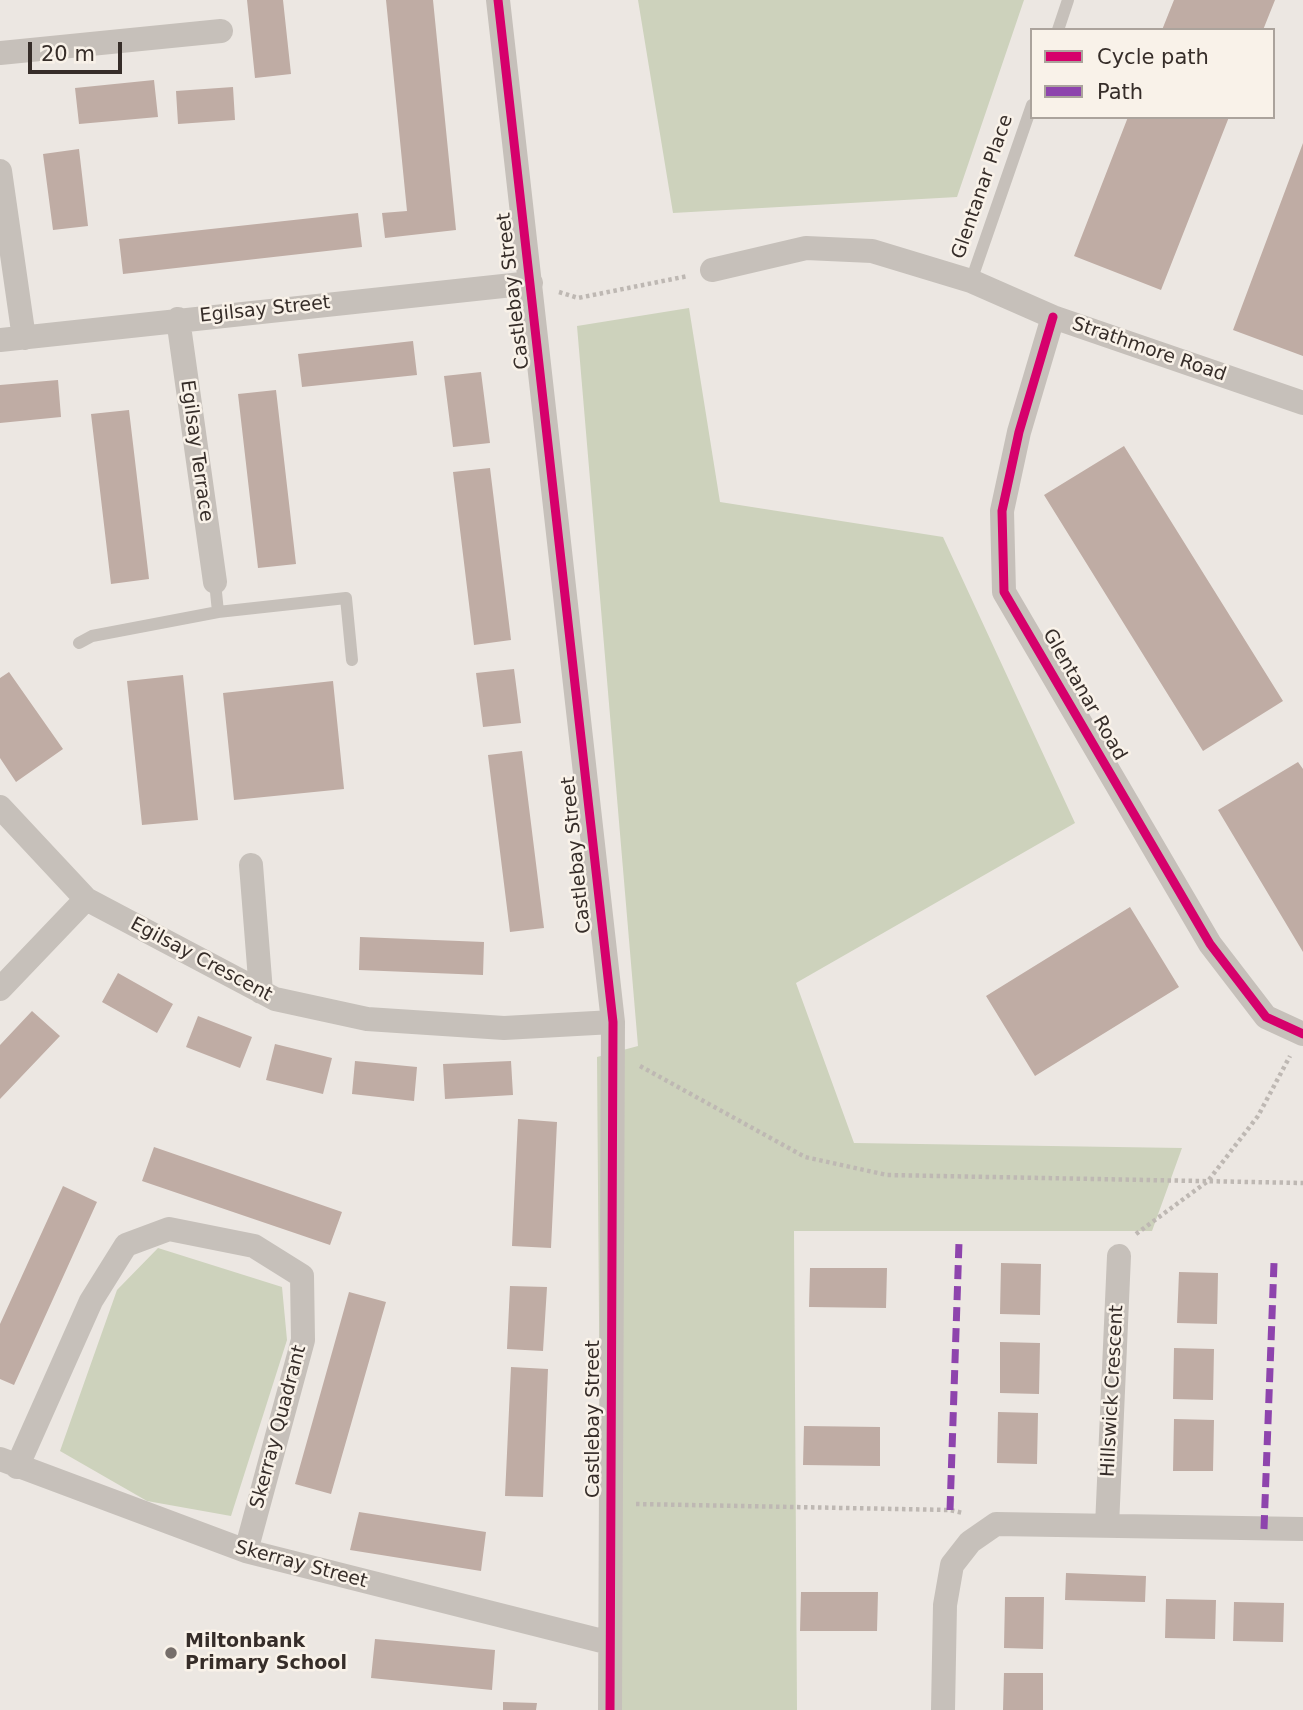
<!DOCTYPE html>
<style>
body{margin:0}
#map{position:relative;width:1303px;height:1710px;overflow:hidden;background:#ece7e2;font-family:"DejaVu Sans",sans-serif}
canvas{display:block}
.legend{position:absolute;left:1030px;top:28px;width:245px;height:91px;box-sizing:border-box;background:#f9f2e9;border:2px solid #aba39c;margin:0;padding:9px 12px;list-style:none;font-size:21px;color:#362d29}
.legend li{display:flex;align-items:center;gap:14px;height:35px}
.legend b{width:35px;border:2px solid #aba39c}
.scale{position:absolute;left:28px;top:42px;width:94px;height:32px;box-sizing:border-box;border:4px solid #362d29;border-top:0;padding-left:9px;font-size:21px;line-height:24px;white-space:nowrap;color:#362d29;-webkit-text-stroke:5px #f9f2e9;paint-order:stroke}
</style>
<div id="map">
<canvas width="1303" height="1710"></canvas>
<ul class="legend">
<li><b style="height:9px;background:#d6006c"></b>Cycle path</li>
<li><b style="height:9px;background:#8e44ad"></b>Path</li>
</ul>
<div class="scale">20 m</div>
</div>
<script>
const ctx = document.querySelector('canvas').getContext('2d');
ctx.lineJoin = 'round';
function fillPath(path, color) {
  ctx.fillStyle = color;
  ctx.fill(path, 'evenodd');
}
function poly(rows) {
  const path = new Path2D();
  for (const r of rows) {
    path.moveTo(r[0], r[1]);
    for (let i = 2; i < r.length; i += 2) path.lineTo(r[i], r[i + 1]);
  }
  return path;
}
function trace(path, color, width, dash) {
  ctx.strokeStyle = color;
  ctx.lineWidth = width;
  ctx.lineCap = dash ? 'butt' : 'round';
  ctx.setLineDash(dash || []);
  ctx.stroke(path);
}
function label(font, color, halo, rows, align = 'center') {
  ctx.font = font + ' "DejaVu Sans",sans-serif';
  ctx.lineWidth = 5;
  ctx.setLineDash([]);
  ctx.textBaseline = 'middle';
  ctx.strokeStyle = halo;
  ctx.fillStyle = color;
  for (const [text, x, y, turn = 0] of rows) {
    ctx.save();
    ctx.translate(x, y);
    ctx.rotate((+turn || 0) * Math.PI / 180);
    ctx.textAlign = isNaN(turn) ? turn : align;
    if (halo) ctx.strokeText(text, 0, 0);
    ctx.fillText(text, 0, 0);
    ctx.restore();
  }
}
fillPath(poly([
 [638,0,1024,0,957,197,673,213],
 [689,308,720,502,943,537,1075,823,796,983,854,1143,1182,1148,1152,1231,794,1231,797,1710,602,1710,597,1057,638,1046,577,326],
 [158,1248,282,1287,287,1340,231,1516,147,1501,60,1451,117,1290]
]), '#cdd2bc');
fillPath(poly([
 [247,0,283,0,291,74,255,78],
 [386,0,433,0,456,230,385,238,382,213,407,211],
 [1174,0,1275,0,1263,30,1162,30],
 [154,80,158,117,79,124,75,88],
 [233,87,235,120,178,124,176,91],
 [1128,117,1229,117,1161,290,1074,256],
 [1303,143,1303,356,1233,330],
 [79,149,88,226,53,230,43,154],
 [358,213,362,247,123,274,119,239],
 [413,341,417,375,302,387,298,354],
 [481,372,490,443,453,447,444,376],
 [58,380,61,417,0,423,0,385],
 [276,390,296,564,258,568,238,394],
 [129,410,149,579,111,584,91,414],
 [1124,446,1283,701,1203,751,1044,495],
 [490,468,511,640,474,645,453,472],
 [514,669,521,723,483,727,476,673],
 [9,672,63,749,16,782,0,758,0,678],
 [183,675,198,820,142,825,127,681],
 [333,681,344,789,234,800,223,693],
 [522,751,544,928,510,932,488,755],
 [1298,762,1303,769,1303,952,1218,810],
 [1130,907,1179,987,1035,1076,986,996],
 [360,937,484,942,483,975,359,970],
 [118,973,173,1004,157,1033,102,1002],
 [32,1011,60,1036,0,1099,0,1045],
 [198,1016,252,1037,240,1068,186,1047],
 [275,1044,332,1058,323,1094,266,1080],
 [355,1061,417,1067,414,1101,352,1094],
 [511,1061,513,1095,445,1099,443,1064],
 [518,1119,557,1122,551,1248,512,1246],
 [154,1147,342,1212,330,1245,142,1181],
 [63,1186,97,1202,14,1385,0,1379,0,1324],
 [1001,1263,1041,1264,1040,1315,1000,1314],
 [810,1268,887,1268,886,1308,809,1307],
 [1179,1272,1218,1273,1217,1324,1177,1323],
 [510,1286,547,1287,543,1351,507,1349],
 [349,1292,386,1302,331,1494,295,1484],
 [1000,1342,1040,1343,1039,1394,1000,1393],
 [1174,1348,1214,1349,1213,1400,1173,1399],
 [511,1367,548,1369,543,1497,505,1496],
 [998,1412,1038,1413,1037,1464,997,1463],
 [1174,1419,1214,1420,1213,1471,1173,1471],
 [804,1426,880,1427,880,1466,803,1465],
 [359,1512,486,1532,481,1571,350,1550],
 [1066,1573,1146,1576,1145,1602,1065,1600],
 [801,1592,878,1592,877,1631,800,1631],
 [1005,1597,1044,1597,1043,1649,1004,1648],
 [1166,1599,1216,1600,1215,1639,1165,1638],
 [1234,1602,1284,1603,1283,1642,1233,1641],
 [375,1639,495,1650,492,1690,371,1678],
 [1004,1673,1043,1673,1043,1710,1003,1710],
 [503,1702,537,1703,536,1710,503,1710]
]), '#bfaca4');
trace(poly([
 [559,292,578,298,688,276],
 [640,1066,805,1157,887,1175,1303,1183],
 [1136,1234,1208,1181,1258,1116,1290,1056],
 [636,1504,950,1510,963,1513]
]), '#beb8b3', 4.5, [3.5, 3.5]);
trace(poly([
 [1058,30,1068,0],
 [971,281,1032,105],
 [215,582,218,612,346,598,352,660],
 [79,643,92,636,218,612]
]), '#c6c0ba', 12);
trace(poly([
 [498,0,613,1022,610,1710],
 [0,53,221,31],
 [0,171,24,338],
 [712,270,806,248,872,251,971,281,1053,317,1303,403],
 [1053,317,1019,432,1002,511,1004,592,1210,944,1266,1017,1303,1034],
 [178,319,215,582],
 [0,340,531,283],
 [0,807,86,899,275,999,367,1019,504,1028,613,1022],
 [251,865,261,992],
 [0,989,86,899],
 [0,1459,246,1551,610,1643],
 [17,1467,91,1301,126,1245,169,1229,254,1246,302,1276,303,1340,246,1551],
 [1107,1526,1119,1256],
 [943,1710,945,1605,952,1565,970,1542,996,1524,1303,1529]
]), '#c6c0ba', 24);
trace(poly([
 [950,1510,959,1242],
 [1264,1529,1274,1263]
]), '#8e44ad', 7, [14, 7]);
trace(poly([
 [498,0,613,1022,610,1710],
 [1053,317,1019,432,1002,511,1004,592,1210,944,1266,1017,1303,1034]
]), '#d6006c', 9);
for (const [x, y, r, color] of [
 [171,1653,7,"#766e6a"]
]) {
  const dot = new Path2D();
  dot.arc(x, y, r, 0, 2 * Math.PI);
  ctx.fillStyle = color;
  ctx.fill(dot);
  trace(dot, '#f9f2e9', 2.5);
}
label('19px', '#362d29', '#f9f2e9', [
 ["Glentanar Place",983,187,-71],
 ["Castlebay Street",514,291,-97],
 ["Egilsay Street",265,310,-6],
 ["Strathmore Road",1149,350,19],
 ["Egilsay Terrace",196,451,82],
 ["Glentanar Road",1084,695,60],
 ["Castlebay Street",577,855,-96],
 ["Egilsay Crescent",201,960,28],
 ["Hillswick Crescent",1113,1391,-87],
 ["Castlebay Street",594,1419,-90],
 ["Skerray Quadrant",279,1427,-75],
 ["Skerray Street",301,1565,15]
]);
label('bold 19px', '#362d29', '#f9f2e9', [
 ["Miltonbank",185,1642],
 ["Primary School",185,1664]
], 'left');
</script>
